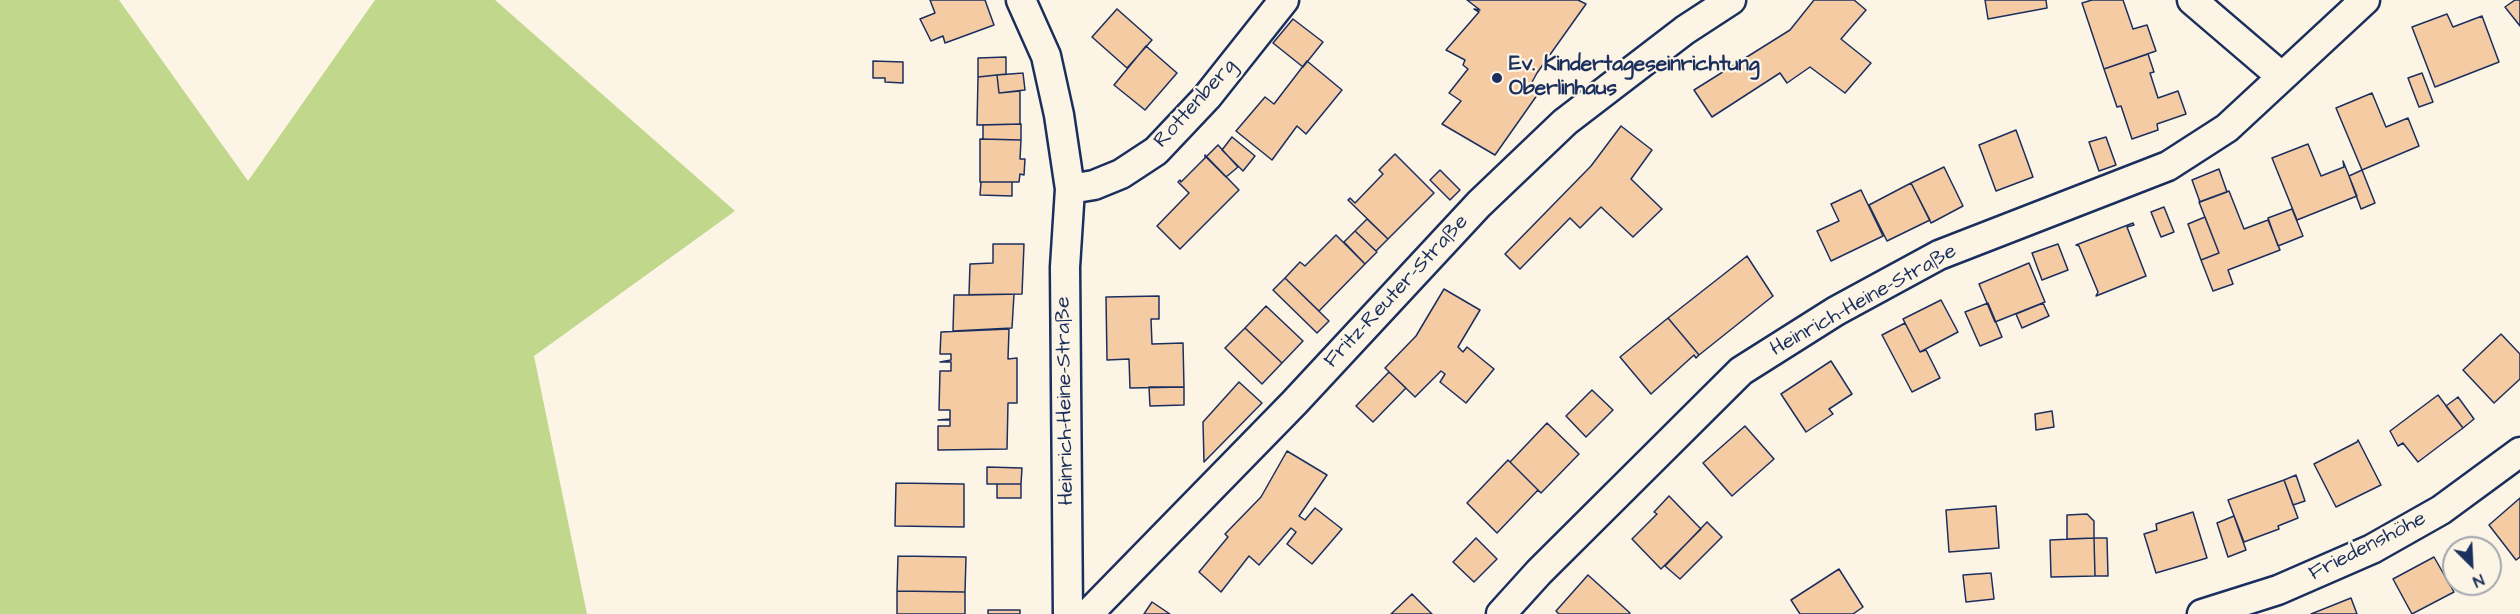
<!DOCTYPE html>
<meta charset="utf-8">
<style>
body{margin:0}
#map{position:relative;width:2520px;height:614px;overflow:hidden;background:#fcf5e5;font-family:"Architects Daughter",sans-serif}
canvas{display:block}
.north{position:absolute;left:2442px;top:536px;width:60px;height:60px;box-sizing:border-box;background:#fcf5e5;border:2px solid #a2a6af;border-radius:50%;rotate:156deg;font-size:16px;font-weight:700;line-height:24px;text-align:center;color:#1b2f5e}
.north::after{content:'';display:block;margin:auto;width:21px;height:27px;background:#1b2f5e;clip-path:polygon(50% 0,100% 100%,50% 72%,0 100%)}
</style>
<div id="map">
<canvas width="2520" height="614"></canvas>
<div class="north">N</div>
</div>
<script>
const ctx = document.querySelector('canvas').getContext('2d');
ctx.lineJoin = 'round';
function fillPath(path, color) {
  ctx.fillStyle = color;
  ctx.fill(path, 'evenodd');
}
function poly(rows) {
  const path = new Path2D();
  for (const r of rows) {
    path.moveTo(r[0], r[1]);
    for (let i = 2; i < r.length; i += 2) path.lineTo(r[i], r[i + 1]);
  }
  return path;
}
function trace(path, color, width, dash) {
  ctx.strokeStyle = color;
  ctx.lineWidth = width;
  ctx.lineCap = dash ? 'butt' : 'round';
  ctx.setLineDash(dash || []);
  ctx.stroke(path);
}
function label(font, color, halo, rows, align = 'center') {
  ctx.font = font + ' "Architects Daughter",sans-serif';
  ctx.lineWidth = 4.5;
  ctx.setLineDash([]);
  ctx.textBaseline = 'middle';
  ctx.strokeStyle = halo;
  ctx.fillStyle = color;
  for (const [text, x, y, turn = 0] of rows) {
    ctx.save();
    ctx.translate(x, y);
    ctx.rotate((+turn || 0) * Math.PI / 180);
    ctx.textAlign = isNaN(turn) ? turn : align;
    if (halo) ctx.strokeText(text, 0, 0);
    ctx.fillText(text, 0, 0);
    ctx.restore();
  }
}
fillPath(poly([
 [0,0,119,0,248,181,375,0,495,0,735,211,534,356,587,614,0,614]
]), '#c1d78c');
const building = poly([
 [930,0,985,0,994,25,945,43,943,36,931,41,920,19,935,13,930,0],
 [1467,0,1578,0,1586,4,1537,73,1531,84,1540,91,1495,155,1442,124,1461,101,1449,93,1468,69,1463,65,1465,60,1446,50,1479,12,1474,9,1480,10,1467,0],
 [1814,0,1854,0,1866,10,1841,39,1871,63,1845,93,1810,67,1787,83,1780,73,1712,117,1694,90,1790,30,1814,0],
 [1985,0,2046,0,2047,8,1988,19,1985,0],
 [2092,0,2123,0,2133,29,2147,25,2156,51,2104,69,2082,3,2092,0],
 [2515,0,2520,0,2520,26,2505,7,2515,0],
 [1117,9,1152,40,1127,68,1092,37,1117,9],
 [2447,14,2453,27,2482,16,2499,62,2435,87,2412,27,2447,14],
 [1293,19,1323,42,1303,67,1273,43,1293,19],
 [1146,46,1177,73,1145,110,1114,85,1146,46],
 [2148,54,2154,72,2150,73,2158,98,2178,91,2186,114,2157,124,2158,130,2132,139,2121,106,2117,107,2104,69,2148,54],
 [1006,57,1006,74,978,77,978,58,1006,57],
 [873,61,903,62,903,83,885,82,885,78,873,78,873,61],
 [1307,61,1342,90,1306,134,1297,126,1272,160,1236,131,1265,97,1274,104,1307,61],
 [1023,73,1025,90,999,93,997,75,1023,73],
 [2422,73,2433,102,2419,107,2408,78,2422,73],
 [997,75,999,93,1020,91,1020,124,977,125,978,77,997,75],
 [2372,93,2386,127,2408,118,2419,146,2362,170,2336,108,2372,93],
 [1021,124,1021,140,983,139,983,125,1021,124],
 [1621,126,1652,150,1631,179,1662,209,1633,237,1601,207,1580,228,1570,218,1520,269,1505,254,1591,166,1621,126],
 [2016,130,2033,177,1996,191,1979,145,2016,130],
 [1232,137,1255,156,1243,171,1222,150,1232,137],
 [2106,137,2116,165,2099,171,2089,142,2106,137],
 [980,139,1021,140,1020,159,1025,159,1024,175,1020,174,1019,182,980,182,980,139],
 [2308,144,2321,176,2344,167,2343,161,2357,196,2297,220,2272,158,2308,144],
 [1218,145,1238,167,1226,177,1206,157,1218,145],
 [1395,154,1434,193,1388,239,1348,200,1350,198,1355,203,1383,174,1379,170,1395,154],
 [1205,155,1239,190,1180,249,1157,226,1189,193,1178,182,1180,180,1181,182,1205,158,1205,155],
 [1944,167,1963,206,1931,223,1911,183,1944,167],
 [2219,169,2227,192,2200,202,2192,180,2219,169],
 [1440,170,1460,190,1450,200,1430,180,1440,170],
 [2362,170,2375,203,2361,209,2349,176,2362,170],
 [981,182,1012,182,1012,196,980,195,981,182],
 [1911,183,1930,220,1887,241,1869,205,1911,183],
 [1861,190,1883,236,1831,261,1817,231,1839,221,1831,204,1861,190],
 [2229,191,2244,229,2268,220,2280,250,2228,270,2233,284,2213,291,2201,260,2219,253,2199,202,2229,191],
 [2164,207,2174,232,2161,237,2151,212,2164,207],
 [2292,209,2303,236,2278,246,2268,218,2292,209],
 [2205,217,2219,253,2201,260,2188,224,2205,217],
 [1367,219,1388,239,1376,251,1355,231,1367,219],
 [2133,223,2134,225,2127,227,2146,276,2096,296,2098,292,2079,246,2076,245,2133,223],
 [1355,231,1377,252,1365,264,1344,242,1355,231],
 [1336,235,1365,264,1319,311,1285,278,1300,262,1305,266,1336,235],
 [993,244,1024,244,1022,294,969,295,970,264,993,263,993,244],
 [2058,244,2068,270,2042,280,2032,253,2058,244],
 [1747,256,1773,296,1699,355,1668,318,1747,256],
 [2029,263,2045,302,1995,322,1979,284,2029,263],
 [1285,278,1329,321,1317,333,1273,290,1285,278],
 [1444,289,1480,310,1458,347,1463,352,1467,347,1494,369,1466,403,1440,382,1445,374,1441,371,1415,397,1385,368,1416,336,1444,289],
 [1014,294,1012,328,953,331,954,295,1014,294],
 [1159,296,1159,319,1151,319,1152,344,1183,343,1184,387,1130,388,1129,359,1107,360,1106,297,1159,296],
 [1941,300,1958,332,1920,352,1903,319,1941,300],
 [1988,303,2002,337,1980,346,1965,312,1988,303],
 [2043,303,2049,316,2022,328,2016,314,2043,303],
 [1266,306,1303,341,1282,363,1245,328,1266,306],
 [1668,318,1699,355,1696,358,1694,355,1651,394,1620,357,1668,318],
 [1905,323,1920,352,1926,350,1940,378,1912,392,1882,335,1905,323],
 [1245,328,1282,363,1262,384,1225,348,1245,328],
 [1009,329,1008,359,1017,358,1017,403,1008,403,1007,449,938,450,938,426,950,426,950,420,938,420,950,419,950,410,939,410,940,371,951,371,951,362,940,362,951,360,951,354,940,354,941,332,1009,329],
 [2501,334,2520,354,2520,379,2494,403,2463,370,2501,334],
 [1831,361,1852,394,1829,409,1833,414,1806,432,1781,394,1831,361],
 [1389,372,1406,388,1373,422,1356,406,1389,372],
 [1239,382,1262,403,1204,462,1203,422,1239,382],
 [1149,387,1184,387,1184,405,1150,406,1149,387],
 [1592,390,1613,410,1586,437,1566,416,1592,390],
 [2438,395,2463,428,2418,462,2403,443,2398,446,2390,431,2438,395],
 [2458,397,2474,419,2463,428,2446,406,2458,397],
 [2052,411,2054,427,2036,430,2035,414,2052,411],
 [1547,423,1579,454,1541,493,1510,462,1547,423],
 [1745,426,1774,459,1732,496,1703,463,1745,426],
 [2358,440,2381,485,2336,507,2314,464,2357,442,2358,440],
 [1287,451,1327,475,1299,516,1305,520,1315,508,1342,529,1312,564,1287,544,1296,532,1291,528,1259,565,1249,556,1221,592,1199,572,1228,537,1225,534,1261,497,1287,451],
 [1508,460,1538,490,1497,533,1467,503,1508,460],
 [987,467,1022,468,1021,484,987,484,987,467],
 [2296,475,2305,501,2293,505,2284,480,2296,475],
 [2284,480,2298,518,2278,526,2279,529,2244,542,2228,500,2284,480],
 [896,483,964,484,964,527,895,526,896,483],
 [997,484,1021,484,1021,498,997,498,997,484],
 [1669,496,1701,529,1661,569,1632,539,1657,514,1654,512,1669,496],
 [2520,498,2520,557,2516,560,2489,525,2520,498],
 [1996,506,1999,548,1949,552,1946,510,1996,506],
 [2193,512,2207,558,2156,573,2144,534,2157,530,2156,524,2193,512],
 [2087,514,2094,521,2094,538,2067,539,2067,515,2087,514],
 [2234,516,2246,550,2228,557,2217,523,2234,516],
 [1707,522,1722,537,1680,579,1665,566,1707,522],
 [1476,538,1497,559,1474,582,1453,562,1476,538],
 [2094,538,2107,538,2108,576,2095,576,2094,538],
 [2094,538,2095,576,2051,577,2050,540,2094,538],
 [898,556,966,557,965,592,897,591,898,556],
 [2434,557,2454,592,2412,614,2393,579,2434,557],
 [1839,569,1863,607,1853,614,1800,614,1791,600,1839,569],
 [1991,573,1994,599,1966,602,1963,575,1991,573],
 [1588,575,1630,613,1629,614,1559,614,1556,611,1588,575],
 [897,591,965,592,965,614,897,614,897,591],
 [1412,594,1432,614,1391,614,1412,594],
 [2351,598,2357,614,2311,614,2351,598],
 [1152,602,1170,614,1144,614,1152,602],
 [988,610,1020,610,1020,614,988,614,988,610]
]);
fillPath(building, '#f5cba4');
trace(building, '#1b2f5e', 1.5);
const minor = poly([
 [1021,0,1046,56,1059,115,1070,189,1065,267,1068,614],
 [2192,0,2282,77],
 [1070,189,1094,185,1121,174,1156,151,1207,97,1284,0],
 [1088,614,1294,403,1479,204,1565,122,1685,30,1731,0],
 [1501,614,1539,572,1741,371,1836,311,1939,255,2168,166,2227,128,2365,0],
 [2202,614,2278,590,2372,549,2441,510,2520,452]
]);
trace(minor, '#1b2f5e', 33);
trace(minor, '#fcf5e5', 28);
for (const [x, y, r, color] of [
 [1497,78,6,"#1b2f5e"]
]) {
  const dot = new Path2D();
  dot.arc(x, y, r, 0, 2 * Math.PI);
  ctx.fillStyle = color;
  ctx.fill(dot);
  trace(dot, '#fcf5e5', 2);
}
label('bold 21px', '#1b2f5e', '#fcf5e5', [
 ["Ev. Kindertageseinrichtung",1509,66],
 ["Oberlinhaus",1509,90]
], 'left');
label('21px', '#1b2f5e', '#fcf5e5', [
 ["Rottenberg",1196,104,-48],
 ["Fritz-Reuter-Straße",1397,292,-47],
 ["Heinrich-Heine-Straße",1864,301,-29],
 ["Heinrich-Heine-Straße",1066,401,-91],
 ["Friedenshöhe",2368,547,-27]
]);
</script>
